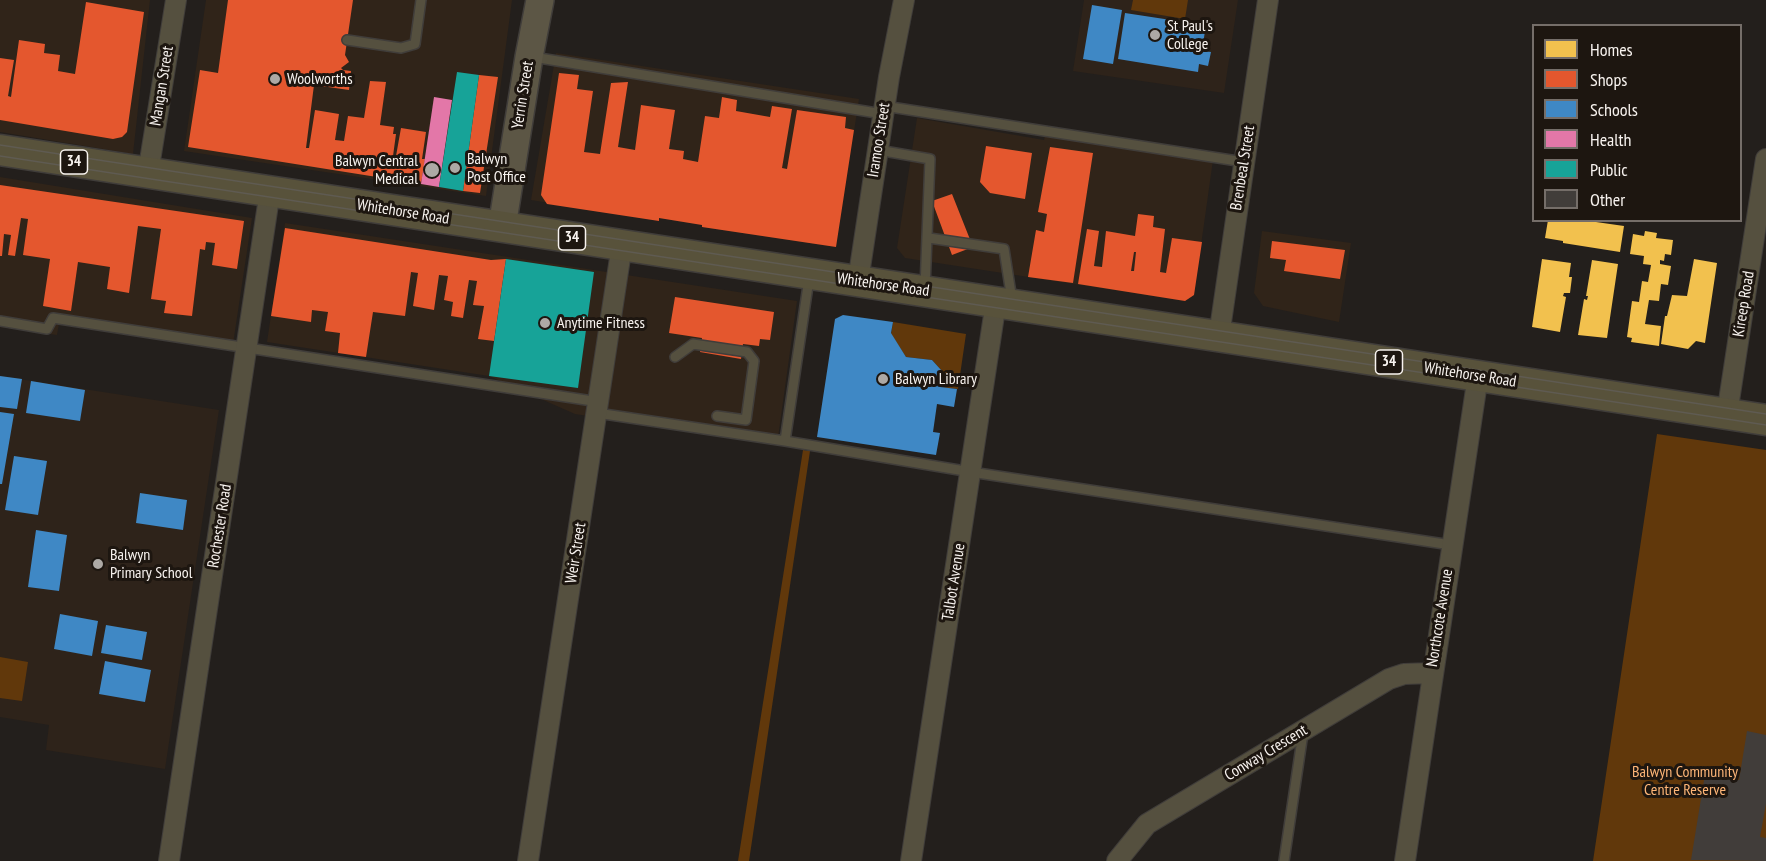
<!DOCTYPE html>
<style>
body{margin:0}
#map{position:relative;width:1766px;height:861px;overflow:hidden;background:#231f1c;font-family:"PT Sans Narrow",sans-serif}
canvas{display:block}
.legend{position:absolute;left:1532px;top:24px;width:210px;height:198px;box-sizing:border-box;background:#1d1610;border:2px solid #756e69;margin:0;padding:8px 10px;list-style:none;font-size:18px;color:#f8f3ef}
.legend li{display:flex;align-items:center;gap:12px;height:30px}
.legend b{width:30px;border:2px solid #756e69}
</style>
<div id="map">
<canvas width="1766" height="861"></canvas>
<ul class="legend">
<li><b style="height:16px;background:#f2c14e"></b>Homes</li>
<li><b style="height:16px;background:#e4572e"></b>Shops</li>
<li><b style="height:16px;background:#3f88c5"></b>Schools</li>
<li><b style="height:16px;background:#e377a8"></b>Health</li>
<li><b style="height:16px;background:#17a398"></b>Public</li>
<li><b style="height:16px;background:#413d3a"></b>Other</li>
</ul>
</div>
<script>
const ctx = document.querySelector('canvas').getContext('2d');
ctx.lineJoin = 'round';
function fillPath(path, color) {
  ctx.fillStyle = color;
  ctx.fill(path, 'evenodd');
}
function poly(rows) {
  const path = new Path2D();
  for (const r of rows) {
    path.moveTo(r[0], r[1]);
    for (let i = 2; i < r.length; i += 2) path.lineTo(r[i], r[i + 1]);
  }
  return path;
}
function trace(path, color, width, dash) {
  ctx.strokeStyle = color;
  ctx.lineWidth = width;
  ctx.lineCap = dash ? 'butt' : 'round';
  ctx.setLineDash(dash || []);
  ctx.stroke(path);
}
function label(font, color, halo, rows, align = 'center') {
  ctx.font = font + ' "PT Sans Narrow",sans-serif';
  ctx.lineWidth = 6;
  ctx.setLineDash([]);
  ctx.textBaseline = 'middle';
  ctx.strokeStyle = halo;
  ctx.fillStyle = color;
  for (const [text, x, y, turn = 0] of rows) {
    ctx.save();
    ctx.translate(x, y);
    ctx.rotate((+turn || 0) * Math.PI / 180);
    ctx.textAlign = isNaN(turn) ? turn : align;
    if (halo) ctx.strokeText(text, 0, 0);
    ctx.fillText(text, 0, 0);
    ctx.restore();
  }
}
fillPath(poly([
 [0,0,150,0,133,154,0,132],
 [206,0,512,0,486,196,184,151],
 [556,53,859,99,836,247,702,227,702,225,659,218,659,221,531,200],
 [917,118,1044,140,1047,128,1214,153,1194,295,1185,301,905,258,897,248],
 [0,177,252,218,233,344,60,318,57,335,0,327],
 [285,223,797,301,777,445,575,414,489,376,267,342],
 [1262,231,1351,243,1339,322,1263,306,1254,293]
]), '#302419');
fillPath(poly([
 [1084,0,1238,0,1224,93,1073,71],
 [0,376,219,410,165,769,46,750,49,725,0,717]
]), '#2e231a');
fillPath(poly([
 [1133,0,1188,0,1185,19,1131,10],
 [893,322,966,334,958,389,940,387,942,371,932,360,906,357,891,334],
 [1657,434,1766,450,1766,861,1593,861],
 [803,450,810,451,749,861,738,861],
 [0,657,28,662,22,701,0,698]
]), '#61380b');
fillPath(poly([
 [1548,220,1582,220,1624,226,1620,252,1563,243,1563,241,1545,238],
 [1645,231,1657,233,1656,238,1673,240,1671,255,1665,254,1664,261,1660,260,1660,264,1671,266,1668,285,1661,284,1659,301,1649,300,1645,324,1661,326,1659,346,1631,342,1632,338,1627,337,1632,301,1639,302,1642,281,1648,282,1651,265,1643,264,1644,256,1630,254,1633,234,1644,236],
 [1542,259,1571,263,1569,277,1572,277,1570,293,1564,293,1563,296,1566,297,1560,332,1532,327],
 [1694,259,1717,263,1705,343,1696,341,1688,349,1661,344,1665,316,1667,316,1672,295,1687,296],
 [1592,260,1618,264,1607,338,1578,335,1584,299,1587,300,1588,296,1586,296]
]), '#f2c14e');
fillPath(poly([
 [228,0,353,0,345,55,349,62,341,68,343,70,351,71,349,90,314,85,306,148,309,148,315,110,339,114,335,140,344,141,348,116,364,118,370,81,386,82,380,125,394,127,393,134,396,134,393,156,396,156,401,128,426,132,422,159,425,159,421,184,188,147,200,70,218,73],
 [86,2,144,12,127,132,122,137,113,139,0,120,0,58,14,60,8,96,11,97,19,40,45,44,44,53,60,55,58,71,75,74],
 [559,73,579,75,577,89,593,91,584,152,600,154,611,83,628,82,618,147,635,150,641,105,675,110,669,149,684,151,683,159,698,162,705,116,719,118,722,97,737,100,736,111,770,117,772,106,792,109,782,168,787,169,797,110,846,117,845,128,854,130,836,247,702,227,702,225,659,218,659,221,547,204,541,195],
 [479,75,498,77,480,193,463,191],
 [986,146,1032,153,1025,199,990,193,980,182],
 [1050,147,1093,153,1073,283,1028,277,1036,230,1044,232,1047,214,1038,212],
 [0,185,244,221,237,269,212,265,215,243,206,242,205,250,200,249,192,316,164,313,166,301,151,299,161,229,138,226,129,293,107,289,110,267,78,262,71,311,43,306,50,259,23,255,28,219,21,218,15,256,8,255,11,235,4,234,2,256,0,256],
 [952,194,973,247,952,255,932,201],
 [1138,214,1154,216,1153,227,1165,229,1160,272,1166,273,1172,238,1202,242,1194,295,1185,301,1078,284,1087,229,1099,231,1094,266,1102,267,1106,231,1135,236],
 [1134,252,1136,252,1134,271,1131,271],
 [285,228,491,260,506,259,494,341,478,339,484,306,473,305,477,281,469,280,463,318,451,316,453,302,444,300,448,276,439,275,434,310,413,306,418,273,411,272,405,316,373,312,366,357,338,353,340,333,325,331,328,312,312,310,311,322,271,316],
 [1272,241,1345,250,1340,279,1284,271,1286,260,1270,258],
 [675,297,774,312,770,340,760,339,759,346,743,344,741,359,700,352,702,338,669,333]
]), '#e4572e');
fillPath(poly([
 [1092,5,1122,10,1113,64,1083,59],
 [1125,13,1171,20,1170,26,1205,31,1202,51,1211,52,1208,66,1199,64,1198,72,1118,59],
 [843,315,893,322,891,333,906,357,932,360,942,371,940,387,957,389,954,407,937,404,933,432,940,433,936,455,817,437,835,319],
 [0,376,22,379,17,409,0,407],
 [31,381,85,390,80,421,26,413],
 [0,412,14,414,2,484,0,484],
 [14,456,47,461,38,515,5,510],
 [140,493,187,500,183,530,136,523],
 [36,530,67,535,59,591,28,587],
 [60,614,98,621,92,656,54,649],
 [106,625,147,632,142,660,101,653],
 [105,661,151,670,145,702,99,694]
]), '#3f88c5');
fillPath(poly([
 [434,97,452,100,439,187,421,184]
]), '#e377a8');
fillPath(poly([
 [457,72,479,75,463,191,439,187],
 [506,259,594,272,578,388,489,376]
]), '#17a398');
fillPath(poly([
 [1747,731,1766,735,1766,804,1760,837,1766,838,1766,861,1691,860,1705,774,1739,780]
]), '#413d3a');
const lane = poly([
 [347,40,401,48,415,44,421,0],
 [533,57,883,114],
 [884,106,1244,162],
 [878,150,930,159,925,288],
 [929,238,1004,249,1012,300],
 [0,321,47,329,53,318,599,402],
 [675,357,693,344,747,352,754,361,746,420,717,416],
 [597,413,785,441,971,472,1451,545],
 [785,441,809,279],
 [1284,861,1303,733]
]);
const street = poly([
 [148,173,176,0],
 [858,281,889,77,904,0],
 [1219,336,1268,0],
 [1727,414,1766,159],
 [169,861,270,191],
 [528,861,622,245],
 [911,861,996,302],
 [1117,861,1147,824,1389,679,1404,674,1432,673],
 [1405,861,1478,376]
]);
const secondary = poly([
 [502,227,529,57,540,0]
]);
const primary = poly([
 [0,150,1766,420]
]);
trace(lane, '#403d3a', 12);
trace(street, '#403d3a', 22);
trace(secondary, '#403d3a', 30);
trace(primary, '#403d3a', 33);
trace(lane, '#55503f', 9);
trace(street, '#55503f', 20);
trace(secondary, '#5c5645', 27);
trace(primary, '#58523b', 30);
trace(poly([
 [0,145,1766,414],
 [0,156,1766,425]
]), '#5f5b52', 1.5);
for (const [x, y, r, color] of [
 [1155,35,6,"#ada9a5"],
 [275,79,6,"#ada9a5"],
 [455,168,6,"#ada9a5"],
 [432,170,8,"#ada9a5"],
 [545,323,6,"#ada9a5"],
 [883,379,6,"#ada9a5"],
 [98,564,6,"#ada9a5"]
]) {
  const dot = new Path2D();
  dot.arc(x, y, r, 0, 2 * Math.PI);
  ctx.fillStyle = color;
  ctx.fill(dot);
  trace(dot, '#1d1610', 2);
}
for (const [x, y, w] of [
 [74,162,27],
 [572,238,27],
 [1389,362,27]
]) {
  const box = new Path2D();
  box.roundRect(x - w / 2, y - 12, w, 24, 4.5);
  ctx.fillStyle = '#1d1610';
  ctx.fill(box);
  trace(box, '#f8f3ef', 1.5);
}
label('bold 15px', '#f8f3ef', null, [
 ["34",74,162],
 ["34",572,238],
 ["34",1389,362]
]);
label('16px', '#f8f3ef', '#1d1610', [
 ["St Paul's",1167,26],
 ["College",1167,44],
 ["Woolworths",287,79],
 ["Balwyn",467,159],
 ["Post Office",467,177],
 ["Balwyn Central",418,161,"right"],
 ["Medical",418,179,"right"],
 ["Anytime Fitness",557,323],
 ["Balwyn Library",895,379],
 ["Balwyn",110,555],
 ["Primary School",110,573]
], 'left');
label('16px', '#f8f3ef', '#1d1610', [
 ["Mangan Street",162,86,-81],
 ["Yerrin Street",523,95,-81],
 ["Iramoo Street",879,140,-81],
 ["Brenbeal Street",1243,168,-81],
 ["Whitehorse Road",403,212,9],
 ["Whitehorse Road",883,285,8],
 ["Kireep Road",1744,304,-81],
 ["Whitehorse Road",1470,375,9],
 ["Rochester Road",220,526,-81],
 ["Weir Street",576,553,-81],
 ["Talbot Avenue",954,582,-81],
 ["Northcote Avenue",1440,618,-81],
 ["Conway Crescent",1266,753,-31]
]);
label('16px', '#fdb577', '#1d1610', [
 ["Balwyn Community",1685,772],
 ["Centre Reserve",1685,790]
]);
</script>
